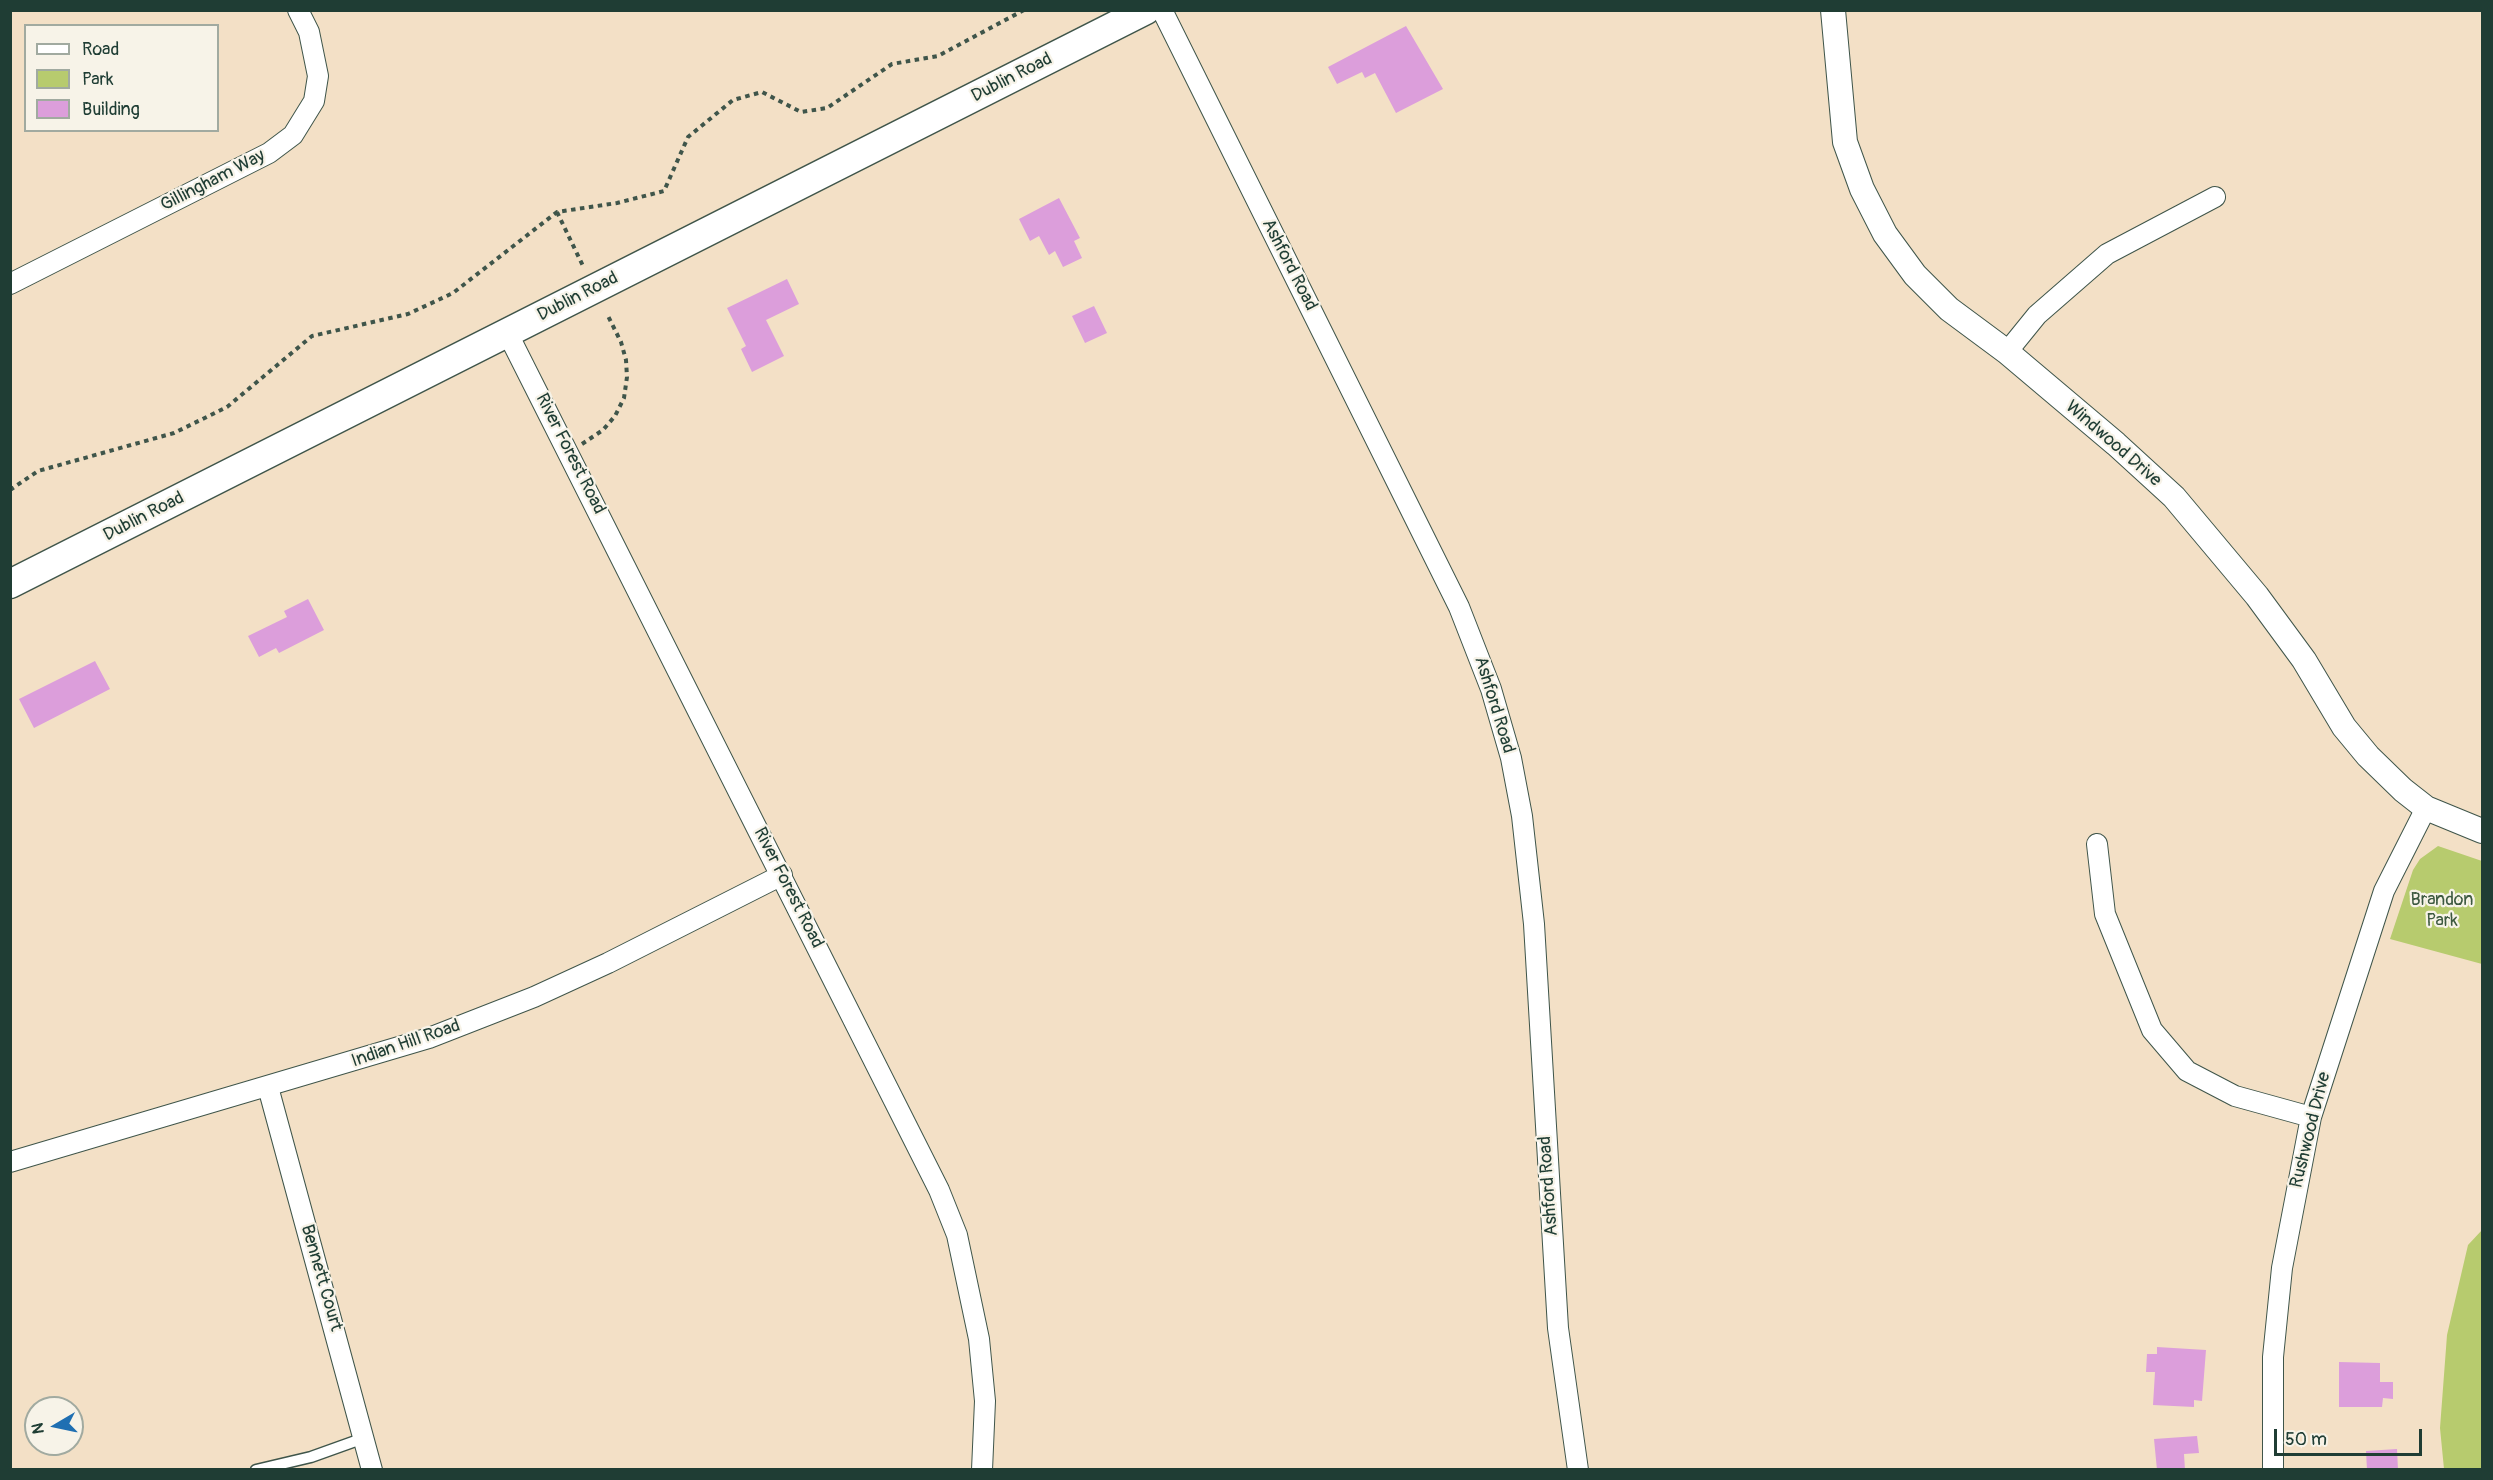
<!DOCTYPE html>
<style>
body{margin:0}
#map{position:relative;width:2493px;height:1480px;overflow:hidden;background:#f3e0c6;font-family:Pangolin,sans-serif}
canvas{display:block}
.frame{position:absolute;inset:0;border:12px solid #1f3d34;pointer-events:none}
.legend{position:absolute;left:24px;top:24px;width:195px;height:108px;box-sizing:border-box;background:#f7f3e8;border:2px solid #a1aaa0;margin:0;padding:8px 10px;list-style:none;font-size:18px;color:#1f3d34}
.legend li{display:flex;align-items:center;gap:12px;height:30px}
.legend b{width:30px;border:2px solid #a1aaa0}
.north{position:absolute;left:24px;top:1396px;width:60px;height:60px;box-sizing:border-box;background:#f7f3e8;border:2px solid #a1aaa0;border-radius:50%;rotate:261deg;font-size:16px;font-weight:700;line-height:24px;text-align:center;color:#1f3d34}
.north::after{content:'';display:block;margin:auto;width:21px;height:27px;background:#1f6fb2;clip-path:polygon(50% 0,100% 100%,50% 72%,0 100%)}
.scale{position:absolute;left:2274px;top:1429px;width:148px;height:27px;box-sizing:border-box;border:3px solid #1f3d34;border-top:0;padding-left:8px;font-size:18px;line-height:21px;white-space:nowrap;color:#1f3d34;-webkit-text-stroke:4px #f7f3e8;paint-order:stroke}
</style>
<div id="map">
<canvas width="2493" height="1480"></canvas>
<div class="frame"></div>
<ul class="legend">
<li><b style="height:8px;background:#fff"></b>Road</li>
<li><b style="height:16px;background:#b7cb6e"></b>Park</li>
<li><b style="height:16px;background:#dc9edb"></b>Building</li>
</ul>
<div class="north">N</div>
<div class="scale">50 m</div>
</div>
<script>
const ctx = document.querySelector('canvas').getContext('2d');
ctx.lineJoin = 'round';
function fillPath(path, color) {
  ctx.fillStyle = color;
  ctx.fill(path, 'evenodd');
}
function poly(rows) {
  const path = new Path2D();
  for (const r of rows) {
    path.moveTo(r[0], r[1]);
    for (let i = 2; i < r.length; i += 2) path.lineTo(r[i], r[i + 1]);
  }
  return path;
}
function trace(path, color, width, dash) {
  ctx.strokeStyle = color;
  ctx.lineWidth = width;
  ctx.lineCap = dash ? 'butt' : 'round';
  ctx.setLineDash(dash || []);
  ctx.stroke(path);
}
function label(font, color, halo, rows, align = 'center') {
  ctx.font = font + ' Pangolin,sans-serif';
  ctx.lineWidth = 4.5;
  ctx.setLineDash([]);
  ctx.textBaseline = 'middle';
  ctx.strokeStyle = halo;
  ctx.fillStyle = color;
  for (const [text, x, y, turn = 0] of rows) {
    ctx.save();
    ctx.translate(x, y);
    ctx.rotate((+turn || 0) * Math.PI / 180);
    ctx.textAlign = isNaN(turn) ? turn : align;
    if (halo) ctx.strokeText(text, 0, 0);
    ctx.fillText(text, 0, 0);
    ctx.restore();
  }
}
fillPath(poly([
 [2438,846,2482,861,2482,964,2390,939,2413,870,2420,859],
 [2482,1230,2482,1469,2444,1469,2440,1428,2447,1335,2468,1245]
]), '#b7cb6e');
fillPath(poly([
 [1406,26,1443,89,1396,113,1375,73,1365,78,1362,72,1337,84,1328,67],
 [1059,198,1080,238,1074,241,1082,258,1063,267,1055,251,1049,255,1039,236,1030,241,1019,219],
 [787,279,799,304,766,320,784,356,752,372,741,349,746,346,727,308],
 [1094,306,1107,333,1085,343,1072,316],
 [308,599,324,630,279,653,276,648,259,657,248,636,287,617,284,611],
 [95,661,110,689,34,728,19,699],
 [2157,1347,2206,1350,2202,1401,2194,1400,2194,1407,2153,1405,2155,1372,2146,1372,2147,1354,2157,1354],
 [2339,1362,2380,1363,2380,1382,2393,1382,2393,1399,2383,1398,2382,1407,2339,1407],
 [2197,1436,2199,1453,2184,1454,2185,1470,2157,1470,2154,1439],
 [2397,1449,2398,1470,2367,1470,2366,1451]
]), '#dc9edb');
const service = poly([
 [256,1470,311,1457,364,1438]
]);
const minor = poly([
 [1162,10,1459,607,1491,689,1511,758,1522,816,1534,924,1558,1328,1578,1470],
 [10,284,269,153,293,135,314,101,318,76,309,32,298,10],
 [507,332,939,1190,957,1235,979,1339,985,1401,982,1470],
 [2007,352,2037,315,2107,254,2215,197],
 [2097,844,2105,914,2152,1030,2187,1071,2235,1096,2311,1117],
 [268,1087,372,1470],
 [10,1162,429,1038,534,997,608,963,782,875],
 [2273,1470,2273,1357,2282,1268,2311,1117,2384,891,2426,808]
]);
const tertiary = poly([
 [1833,10,1845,142,1862,189,1885,234,1915,275,1949,309,2007,352,2116,444,2174,497,2257,596,2304,660,2344,727,2368,756,2403,790,2426,808,2482,831]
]);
const secondary = poly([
 [10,584,1146,10]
]);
trace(service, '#3f554a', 13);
trace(minor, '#3f554a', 22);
trace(tertiary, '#3f554a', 26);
trace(secondary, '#3f554a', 31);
trace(poly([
 [557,212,583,266],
 [582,444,603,430,615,416,624,398,627,377,626,360,621,342,607,314],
 [10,490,38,471,174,433,227,407,312,336,408,314,453,293,557,212,617,203,664,191,688,137,733,100,762,92,801,112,827,108,892,64,938,56,1024,10]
]), '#3f554a', 4, [4.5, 4.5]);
trace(service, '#fff', 10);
trace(minor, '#fff', 20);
trace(tertiary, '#fff', 24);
trace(secondary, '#fff', 28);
label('18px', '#1f3d34', '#f7f3e8', [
 ["Dublin Road",1012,78,-27],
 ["Gillingham Way",213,181,-27],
 ["Ashford Road",1289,265,63],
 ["Dublin Road",578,297,-27],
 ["Windwood Drive",2113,444,41],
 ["River Forest Road",570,454,63],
 ["Dublin Road",144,517,-27],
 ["Ashford Road",1494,705,73],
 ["River Forest Road",788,888,63],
 ["Indian Hill Road",406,1044,-19],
 ["Rushwood Drive",2311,1130,-76],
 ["Ashford Road",1549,1186,-94],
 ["Bennett Court",321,1278,74]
]);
label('18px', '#3d5940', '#f7f3e8', [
 ["Brandon",2442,900],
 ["Park",2442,921]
]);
</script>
